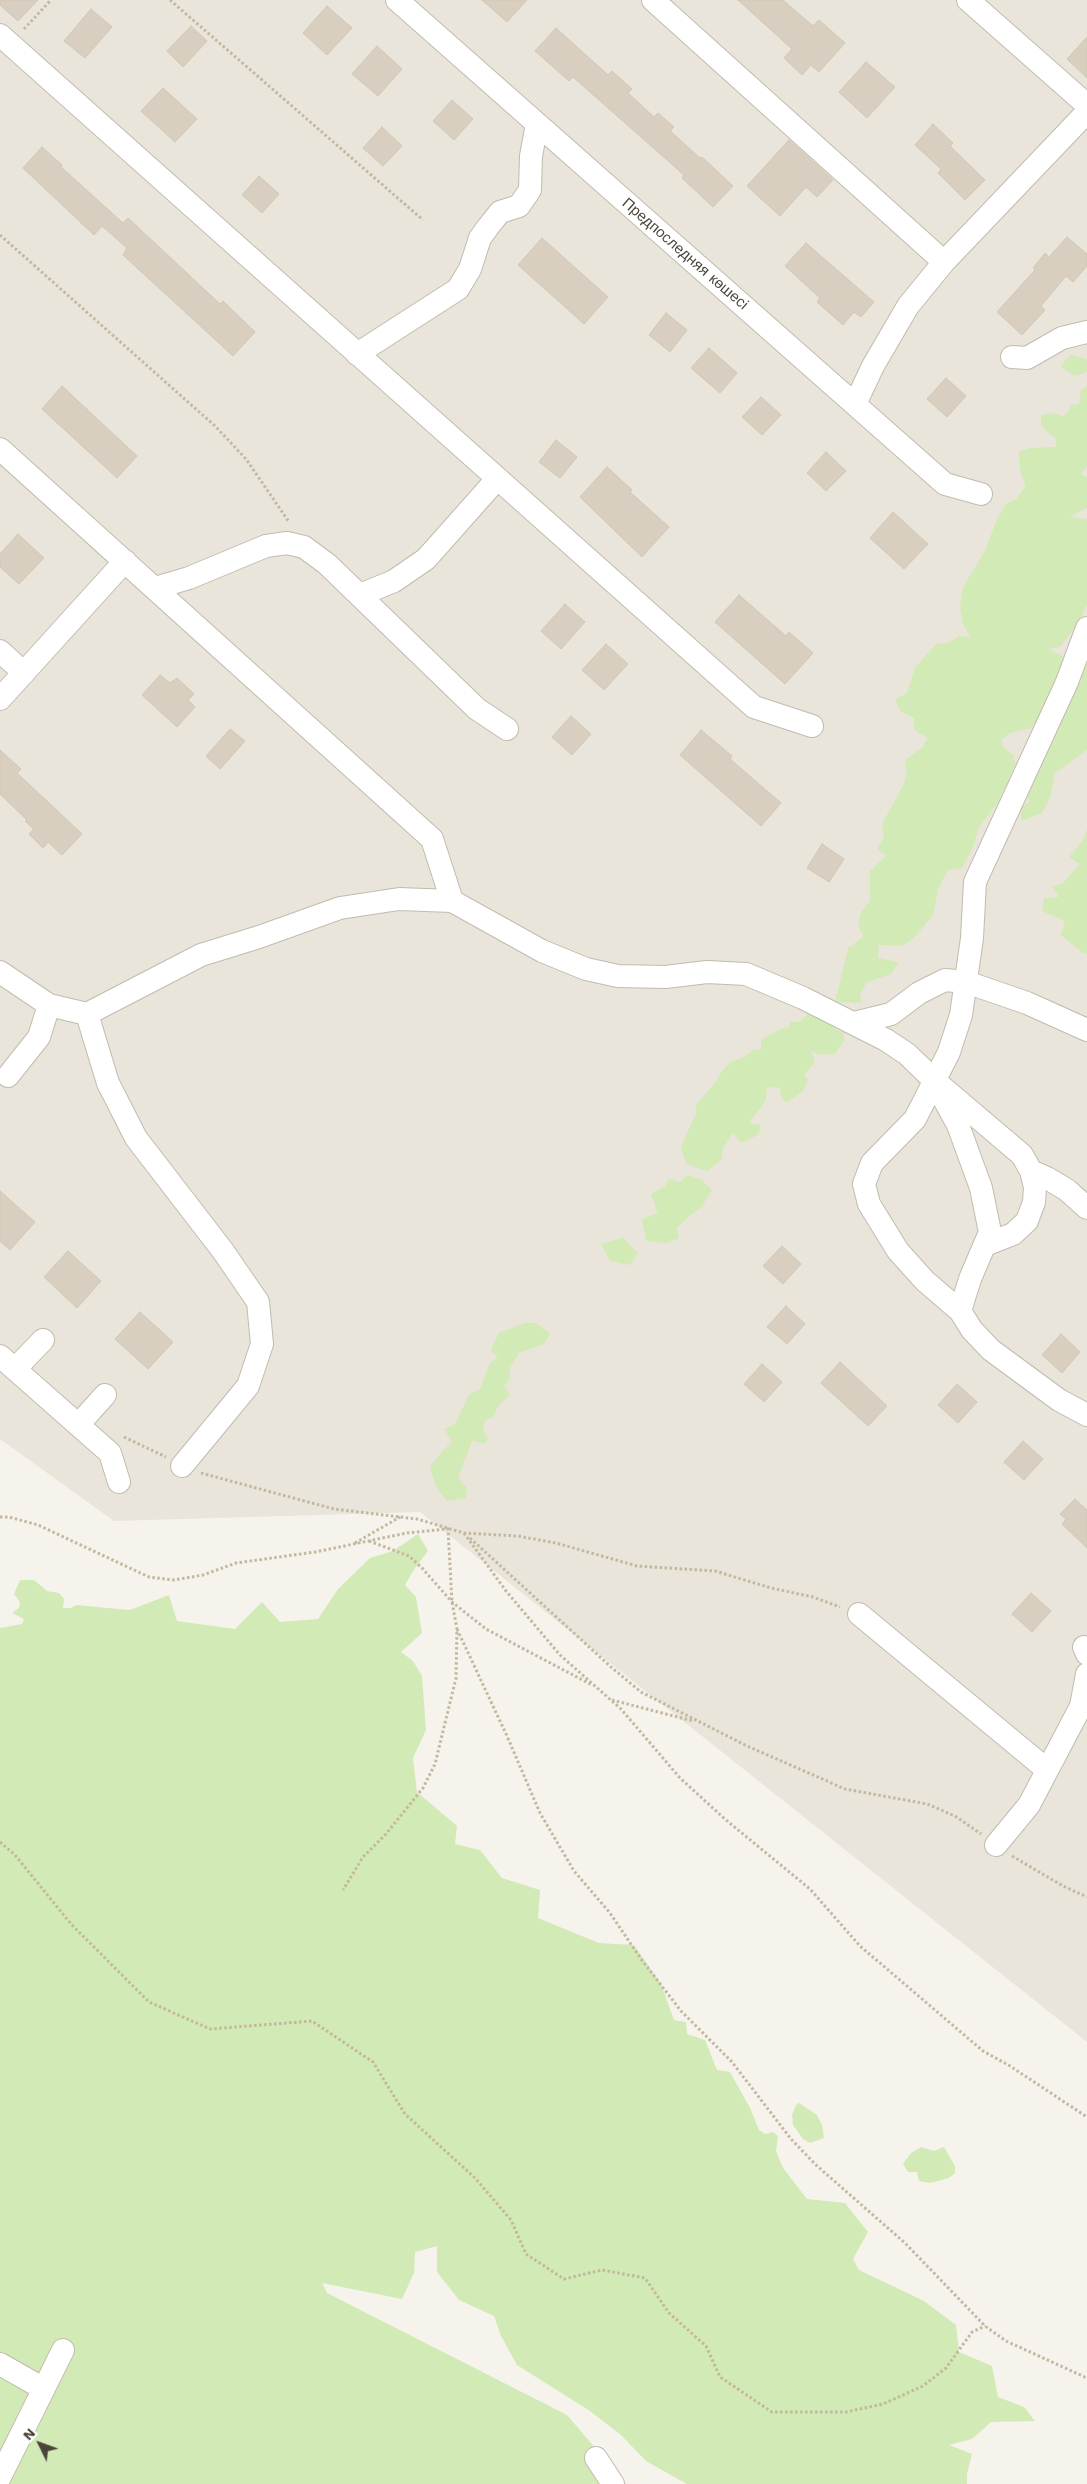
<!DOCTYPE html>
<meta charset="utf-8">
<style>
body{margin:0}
#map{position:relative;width:1087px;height:2484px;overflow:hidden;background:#f6f3ec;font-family:"Work Sans",sans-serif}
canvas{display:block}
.north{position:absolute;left:15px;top:2419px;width:50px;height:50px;-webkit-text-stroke:4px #fff;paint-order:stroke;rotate:312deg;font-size:14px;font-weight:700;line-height:20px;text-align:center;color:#4b4439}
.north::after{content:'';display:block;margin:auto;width:18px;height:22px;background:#4b4439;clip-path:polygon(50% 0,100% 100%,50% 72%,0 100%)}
</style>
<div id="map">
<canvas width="1087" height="2484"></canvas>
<div class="north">N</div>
</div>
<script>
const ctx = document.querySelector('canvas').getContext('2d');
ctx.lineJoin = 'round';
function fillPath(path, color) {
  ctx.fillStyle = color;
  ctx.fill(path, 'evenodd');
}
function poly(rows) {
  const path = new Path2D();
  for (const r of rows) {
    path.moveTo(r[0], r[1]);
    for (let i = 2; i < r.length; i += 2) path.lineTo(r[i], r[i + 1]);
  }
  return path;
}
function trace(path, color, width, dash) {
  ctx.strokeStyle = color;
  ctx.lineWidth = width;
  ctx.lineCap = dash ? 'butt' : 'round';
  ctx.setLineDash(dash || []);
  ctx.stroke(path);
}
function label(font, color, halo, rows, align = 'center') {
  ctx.font = font + ' "Work Sans",sans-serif';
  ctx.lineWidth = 5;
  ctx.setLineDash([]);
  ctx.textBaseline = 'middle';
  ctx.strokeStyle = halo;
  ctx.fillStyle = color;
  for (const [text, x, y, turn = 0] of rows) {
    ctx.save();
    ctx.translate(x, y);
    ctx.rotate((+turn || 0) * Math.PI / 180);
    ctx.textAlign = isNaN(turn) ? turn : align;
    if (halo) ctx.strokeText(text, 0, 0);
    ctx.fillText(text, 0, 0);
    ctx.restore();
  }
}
fillPath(poly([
 [0,0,1087,0,1087,2042,420,1512,114,1521,0,1439]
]), '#eae5da');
fillPath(poly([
 [1070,355,1087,359,1087,372,1074,376,1061,366],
 [1087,386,1087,467,1080,474,1087,477,1087,508,1070,517,1087,519,1087,605,1076,626,1060,647,1048,649,1064,657,1062,671,1038,720,1031,728,1010,733,1001,740,1005,749,1014,755,1015,765,998,802,978,829,974,845,962,868,948,870,938,889,933,915,913,939,901,946,879,945,878,958,899,962,891,974,867,982,860,993,861,1003,835,1002,848,948,863,937,858,923,861,912,870,901,870,871,886,856,877,849,884,837,882,824,904,784,907,771,905,760,922,748,928,738,914,730,914,718,900,711,895,699,907,693,915,668,936,644,950,642,959,636,970,637,963,624,960,607,963,587,985,551,997,519,1006,504,1016,499,1026,486,1020,471,1019,452,1030,448,1056,447,1056,439,1041,426,1041,415,1053,413,1063,416,1069,411,1070,405,1079,404,1081,390],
 [1087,639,1087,750,1055,773,1050,798,1042,813,1022,821,1020,808,1029,802,1026,791],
 [1087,829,1087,953,1083,953,1061,935,1065,921,1042,911,1044,898,1059,897,1052,886,1062,884,1080,864,1069,857,1084,839],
 [809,1011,829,1018,836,1030,844,1032,844,1041,835,1054,820,1055,811,1051,815,1062,804,1075,808,1080,803,1091,786,1103,781,1096,780,1088,767,1087,766,1100,749,1123,761,1125,758,1135,741,1143,733,1133,722,1150,722,1159,707,1171,686,1164,681,1147,697,1111,695,1106,715,1083,722,1071,731,1062,744,1057,753,1050,761,1049,761,1040,778,1030,789,1027,790,1022,798,1022,805,1018],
 [688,1175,702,1180,712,1190,702,1206,677,1227,679,1238,667,1243,646,1241,642,1219,658,1213,651,1194,665,1186,669,1179,680,1182],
 [623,1238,638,1253,630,1265,610,1261,601,1244],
 [524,1323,536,1323,550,1333,544,1344,519,1353,510,1368,510,1378,504,1386,510,1395,498,1406,493,1417,485,1421,483,1431,488,1438,485,1444,472,1441,458,1478,467,1488,466,1498,447,1501,436,1487,430,1466,452,1441,444,1429,455,1424,469,1395,480,1389,489,1365,496,1358,499,1359,491,1350,499,1333],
 [418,1534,428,1551,413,1571,405,1585,416,1597,422,1633,401,1652,413,1661,422,1676,426,1730,413,1758,417,1792,457,1826,455,1844,480,1850,502,1878,540,1890,538,1918,599,1943,634,1945,661,1984,674,2020,686,2022,687,2034,705,2040,717,2070,730,2072,750,2108,759,2130,765,2134,773,2132,778,2136,776,2151,783,2168,807,2199,845,2203,868,2232,853,2259,859,2270,924,2301,956,2325,959,2352,992,2366,998,2397,1024,2407,1035,2421,991,2422,972,2439,949,2445,972,2454,967,2474,967,2484,687,2484,646,2461,621,2435,590,2411,517,2365,501,2336,494,2316,459,2300,437,2272,437,2246,415,2252,414,2273,402,2299,322,2283,327,2293,567,2415,626,2484,0,2484,0,1628,22,1624,24,1619,12,1613,19,1608,20,1602,14,1594,20,1580,34,1580,47,1591,59,1593,64,1599,63,1608,71,1608,76,1605,130,1610,169,1595,177,1621,235,1629,262,1602,280,1622,318,1619,338,1589,370,1558,393,1551],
 [799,2103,817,2115,822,2125,824,2138,810,2143,803,2139,793,2125,792,2115,796,2105],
 [921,2147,934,2151,944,2147,955,2166,955,2173,949,2178,930,2183,919,2181,917,2172,908,2172,903,2164,911,2153]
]), '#d2eab5');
const building = poly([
 [0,0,38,0,18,21,0,5,0,0],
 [482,0,527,0,507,22,482,0],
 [738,0,783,0,813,26,819,20,845,43,819,72,811,65,802,75,784,58,792,49,738,0],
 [327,6,352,28,327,55,303,33,327,6],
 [91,9,112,27,85,58,64,41,91,9],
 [191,26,207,41,183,67,167,51,191,26],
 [556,28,608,75,612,71,632,89,628,93,654,117,658,113,674,127,670,131,700,158,702,157,733,186,713,207,682,178,684,175,573,77,569,81,535,51,556,28],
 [1087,37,1087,78,1067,59,1087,37],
 [377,46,402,69,378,96,352,74,377,46],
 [866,62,895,87,867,118,839,92,866,62],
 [163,88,197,119,175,142,141,111,163,88],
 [452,100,473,119,454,140,433,121,452,100],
 [933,124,953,143,950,146,985,180,965,200,938,173,941,169,915,145,933,124],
 [382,127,402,146,383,166,363,148,382,127],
 [789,140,833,180,817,197,806,187,780,216,747,186,789,140],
 [42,147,62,165,61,167,123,223,128,218,220,304,223,301,255,332,233,356,123,255,127,248,102,226,94,235,23,168,42,147],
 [259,176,279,194,262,213,242,195,259,176],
 [1067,237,1087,254,1087,266,1073,282,1066,276,1041,306,1045,310,1022,335,997,312,1035,270,1033,268,1045,253,1049,257,1067,237],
 [542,238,608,297,584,324,518,265,542,238],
 [806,243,874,302,861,317,854,312,843,325,817,302,820,298,785,266,806,243],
 [666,313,687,330,670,352,649,335,666,313],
 [709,348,737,373,720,393,691,368,709,348],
 [946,378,966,396,947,417,927,399,946,378],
 [62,386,137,456,117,478,42,409,62,386],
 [761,397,781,415,762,435,742,417,761,397],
 [556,440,577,457,560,478,539,462,556,440],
 [826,452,846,471,826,491,807,473,826,452],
 [607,467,632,490,630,492,669,527,642,557,580,497,607,467],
 [893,512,928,544,904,569,870,538,893,512],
 [18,534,44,558,19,584,0,567,0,554,18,534],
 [739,595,786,636,789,632,813,653,785,684,715,622,739,595],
 [565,604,585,622,561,649,541,631,565,604],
 [606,644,628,664,604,690,582,670,606,644],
 [160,675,170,683,177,678,194,694,188,700,195,707,177,727,142,695,160,675],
 [571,716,591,734,572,755,552,737,571,716],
 [230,729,245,741,220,769,206,756,230,729],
 [701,730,732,756,730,759,781,803,761,826,680,755,701,730],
 [0,750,21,769,17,773,82,834,62,855,48,842,43,848,29,834,34,829,25,821,27,820,0,794,0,750],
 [822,844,844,859,829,882,807,868,822,844],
 [0,1191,35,1222,10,1250,0,1241,0,1191],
 [782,1246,801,1264,783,1284,763,1266,782,1246],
 [68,1251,101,1281,77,1308,44,1277,68,1251],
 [786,1306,805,1324,787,1344,767,1327,786,1306],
 [140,1312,173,1342,148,1369,115,1339,140,1312],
 [1061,1334,1080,1352,1062,1373,1042,1355,1061,1334],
 [840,1362,887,1406,868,1426,821,1383,840,1362],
 [762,1364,782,1382,764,1402,744,1384,762,1364],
 [957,1384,977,1402,958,1423,938,1405,957,1384],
 [1023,1441,1043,1459,1024,1480,1004,1462,1023,1441],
 [1075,1499,1087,1510,1087,1548,1062,1524,1066,1519,1060,1514,1075,1499],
 [1031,1593,1051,1611,1032,1632,1012,1614,1031,1593]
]);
fillPath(building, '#d8cfc1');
trace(building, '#d3c7b4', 1);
const minor = poly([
 [397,0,945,484,981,494],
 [653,0,944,262],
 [968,0,1087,105],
 [0,35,754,707,812,726],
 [357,354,458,289,470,269,480,238,488,227,500,212,519,206,530,190,531,156,537,124],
 [1012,357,1027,358,1062,338,1087,332],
 [855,404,873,366,908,306,944,262,1087,112],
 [0,449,432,839,452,901],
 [155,588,189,578,266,546,287,543,304,547,327,564,477,709,507,729],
 [360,595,394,581,426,559,497,479],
 [1087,628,1067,682,975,882,972,938,961,1015,949,1052,915,1119,872,1163,864,1184,869,1204,898,1251,925,1281,960,1311,972,1330,991,1350,1059,1400,1087,1415],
 [0,651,24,673],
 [0,699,125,561],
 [0,972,49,1005,87,1014,201,955,259,937,340,908,399,899,452,901,542,951,586,969,618,976,665,977,707,972,746,974,803,998,886,1040,907,1054,936,1082,1022,1155,1031,1171,1035,1187,1034,1202,1027,1221,1013,1234,985,1245],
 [87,1014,108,1083,136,1138,223,1251,258,1302,262,1344,248,1386,182,1466],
 [854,1023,891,1014,919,993,945,980,966,982,1027,1003,1087,1030],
 [8,1076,39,1037,49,1005],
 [941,1094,958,1125,981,1188,990,1232,970,1279,960,1311],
 [1031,1171,1047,1178,1067,1190,1087,1208],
 [0,1356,110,1453,119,1482],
 [15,1369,43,1340],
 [78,1425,105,1395],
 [859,1614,1046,1769],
 [1084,1647,1087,1654],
 [996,1845,1029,1805,1081,1706,1087,1674],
 [0,2364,44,2389],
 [596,2458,613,2484],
 [0,2477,63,2350]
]);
trace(minor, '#c2bbae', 24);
trace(poly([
 [170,0,423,220],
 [24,29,51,0],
 [0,235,215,426,246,459,289,522],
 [124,1437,166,1457],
 [201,1473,334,1509,417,1519,464,1533,518,1536,556,1543,637,1566,715,1571,771,1588,813,1597,840,1607],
 [0,1517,9,1517,38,1525,149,1577,174,1580,203,1575,236,1563,315,1552,407,1533,448,1529,452,1602,457,1629,456,1678,435,1764,423,1788,386,1834,363,1857,343,1890],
 [464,1533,506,1591,560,1655,621,1709,680,1778,726,1820,810,1889,860,1946,983,2051,1010,2066,1087,2117],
 [470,1538,611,1667,641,1692,745,1745,845,1789,927,1804,955,1816,981,1834],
 [369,1541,409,1556,422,1568,452,1602,486,1629,592,1685],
 [355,1543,400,1517],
 [457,1629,507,1736,540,1813,574,1871,610,1913,641,1959,681,2011,732,2062,791,2139,816,2165,905,2243,985,2326,1006,2341,1087,2378],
 [612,1700,693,1721],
 [0,1842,15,1855,71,1924,149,2002,210,2029,312,2021,373,2062,405,2114,475,2178,511,2220,526,2254,564,2279,602,2270,645,2278,669,2313,706,2346,720,2377,772,2412,846,2412,883,2404,923,2386,946,2368,972,2332,985,2326],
 [1012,1856,1063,1886,1087,1897]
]), '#c4b79f', 3, [2.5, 2.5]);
trace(minor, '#fff', 22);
label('15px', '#4b4439', '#fff', [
 ["Предпоследняя көшесі",685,254,41]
]);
</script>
